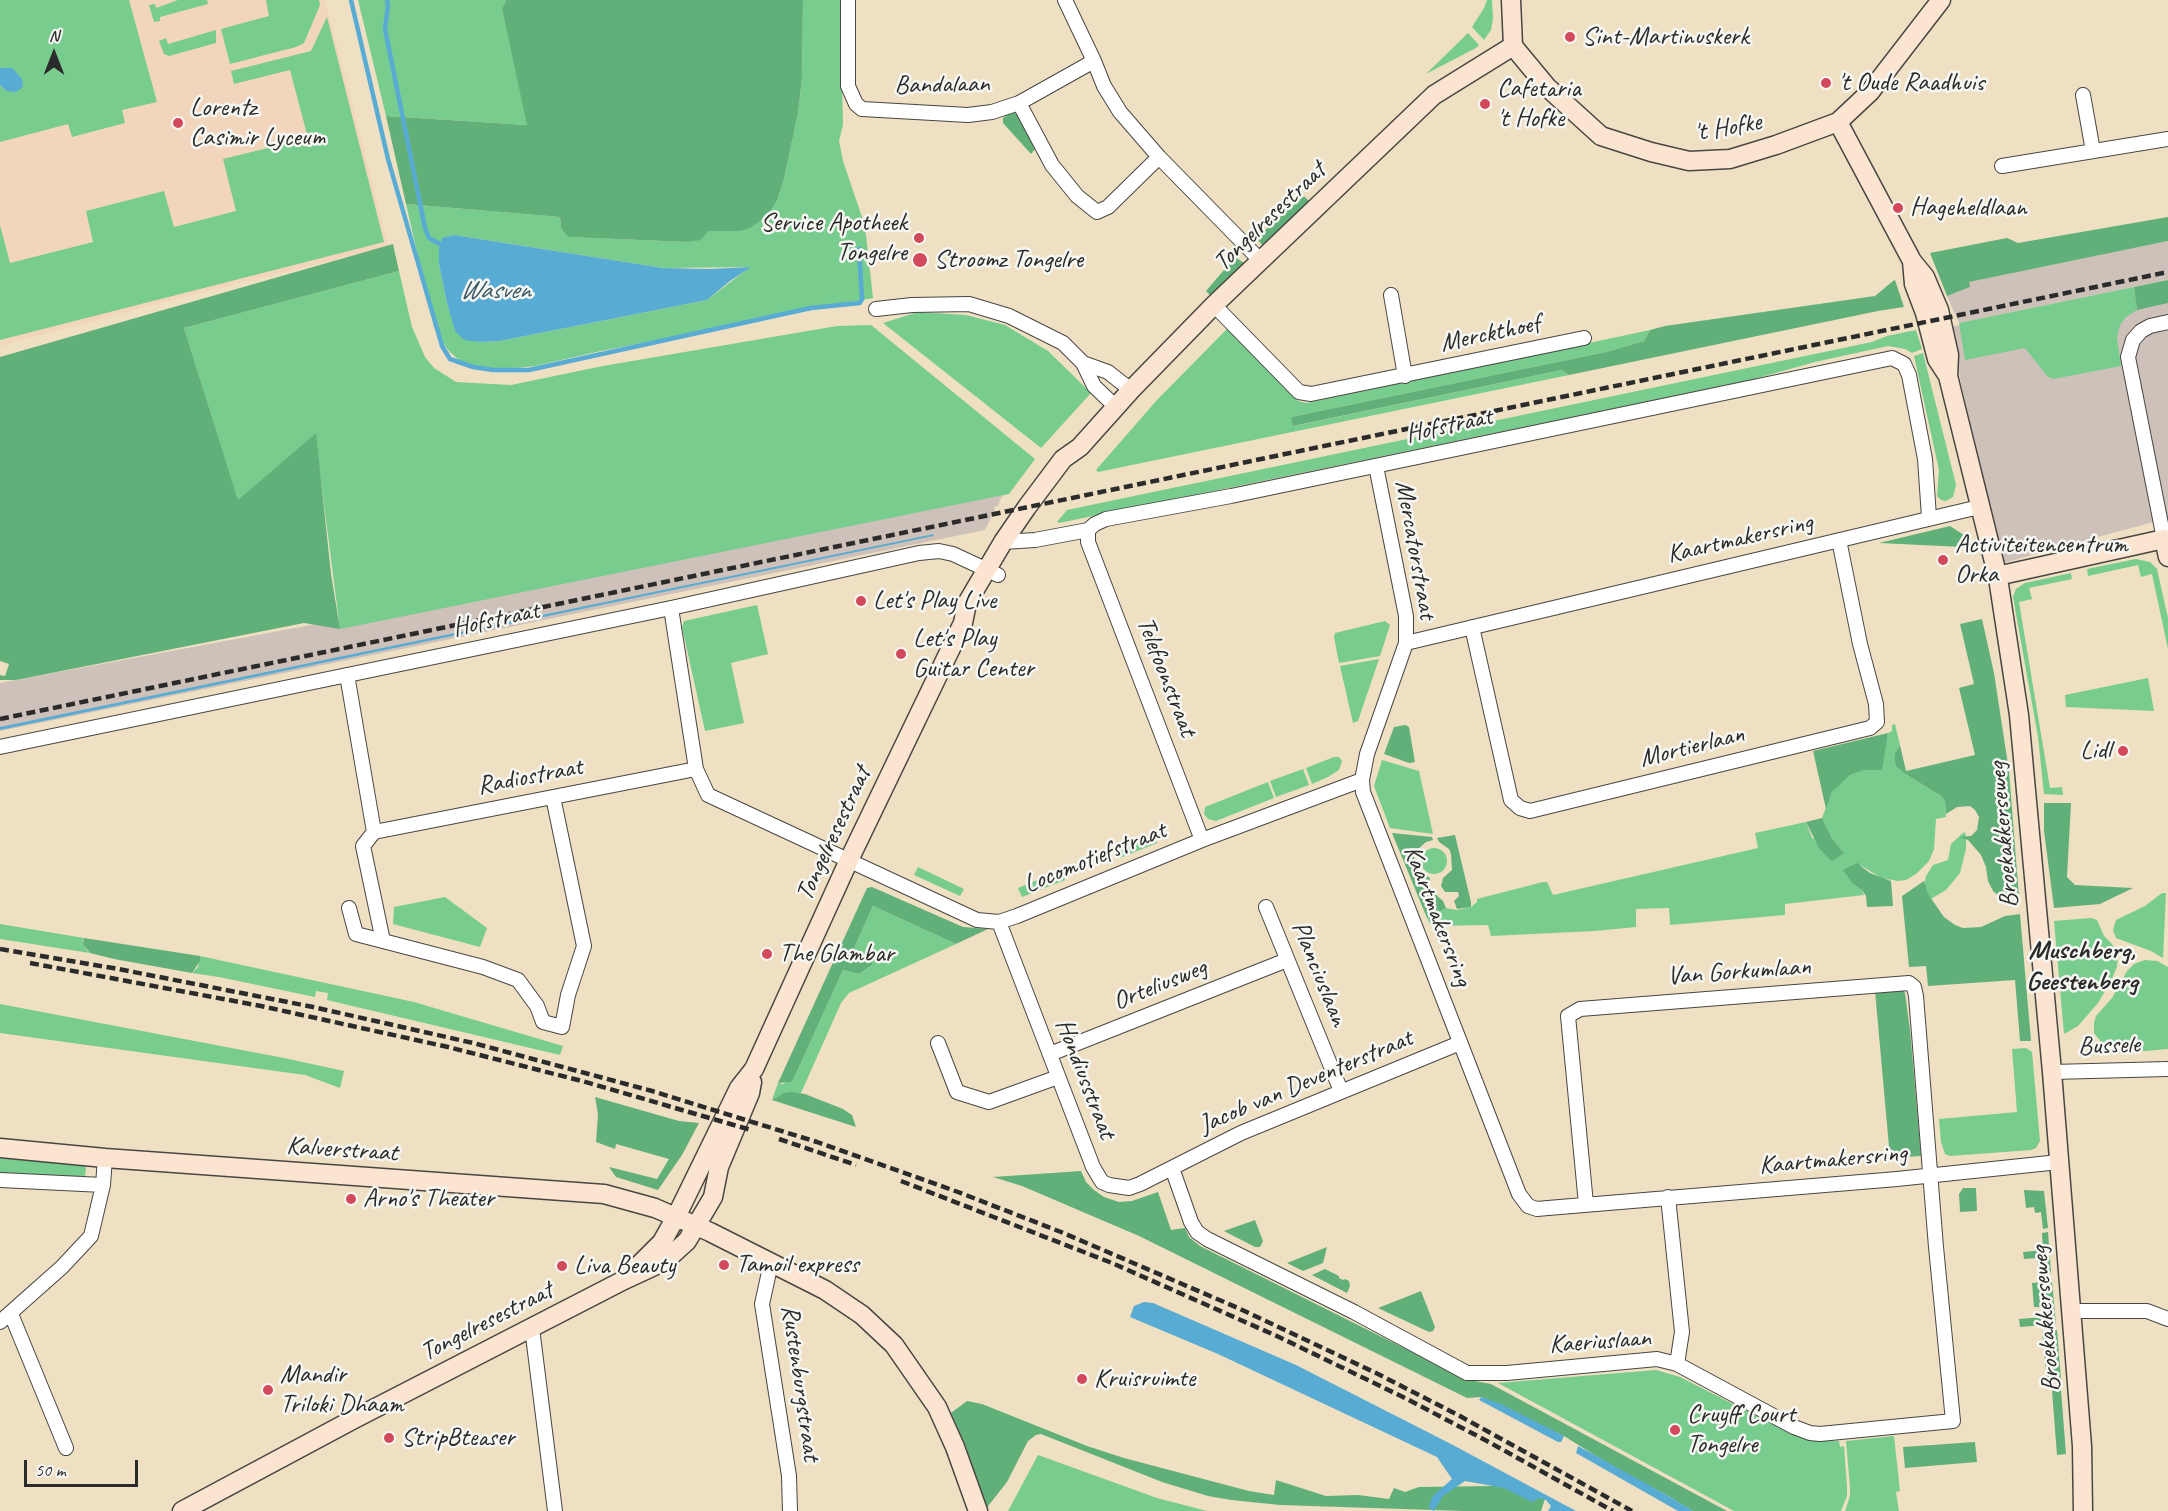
<!DOCTYPE html>
<style>
body{margin:0}
#map{position:relative;width:2168px;height:1511px;overflow:hidden;background:#efe0c3;font-family:Caveat,sans-serif}
canvas{display:block}
.north{position:absolute;left:24px;top:24px;width:60px;height:60px;-webkit-text-stroke:4px #f6f6f2;paint-order:stroke;rotate:0deg;font-size:16px;font-weight:700;line-height:24px;text-align:center;color:#2b2b2b}
.north::after{content:'';display:block;margin:auto;width:21px;height:27px;background:#2b2b2b;clip-path:polygon(50% 0,100% 100%,50% 72%,0 100%)}
.scale{position:absolute;left:24px;top:1460px;width:114px;height:27px;box-sizing:border-box;border:3px solid #2b2b2b;border-top:0;padding-left:8px;font-size:18px;line-height:21px;white-space:nowrap;color:#2b2b2b;-webkit-text-stroke:4px #f6f6f2;paint-order:stroke}
</style>
<div id="map">
<canvas width="2168" height="1511"></canvas>
<div class="north">N</div>
<div class="scale">50 m</div>
</div>
<script>
const ctx = document.querySelector('canvas').getContext('2d');
ctx.lineJoin = 'round';
function fillPath(path, color) {
  ctx.fillStyle = color;
  ctx.fill(path, 'evenodd');
}
function poly(rows) {
  const path = new Path2D();
  for (const r of rows) {
    if (r.length === 3) {
      path.moveTo(r[0] + r[2], r[1]);
      path.arc(r[0], r[1], r[2], 0, 2 * Math.PI);
      continue;
    }
    path.moveTo(r[0], r[1]);
    for (let i = 2; i < r.length; i += 2) path.lineTo(r[i], r[i + 1]);
  }
  return path;
}
function trace(path, color, width, dash) {
  ctx.strokeStyle = color;
  ctx.lineWidth = width;
  ctx.lineCap = dash ? 'butt' : 'round';
  ctx.setLineDash(dash || []);
  ctx.stroke(path);
}
function label(font, color, halo, rows, align = 'center') {
  ctx.font = font + ' Caveat,sans-serif';
  ctx.lineWidth = 5;
  ctx.setLineDash([]);
  ctx.textBaseline = 'middle';
  ctx.strokeStyle = halo;
  ctx.fillStyle = color;
  for (const [text, x, y, turn = 0] of rows) {
    ctx.save();
    ctx.translate(x, y);
    ctx.rotate((+turn || 0) * Math.PI / 180);
    ctx.textAlign = isNaN(turn) ? turn : align;
    if (halo) ctx.strokeText(text, 0, 0);
    ctx.fillText(text, 0, 0);
    ctx.restore();
  }
}
fillPath(poly([
 [0,0,325,0,389,247,187,296,0,346]
]), '#f1d5bd');
fillPath(poly([
 [2168,241,2168,280,1959,323,1947,296,1969,287,1968,282],
 [2168,287,2168,518,2003,563,1948,327,2101,303],
 [1010,488,1001,498,998,506,994,507,995,512,991,513,992,516,985,530,0,731,0,683,343,619]
]), '#cec1ba');
fillPath(poly([
 [0,0,129,0,157,102,122,110,125,123,72,137,68,124,0,142,0,85,6,91,12,68,0,68],
 [178,0,207,0,208,4,160,17,160,21,154,22,149,5,155,4,156,8],
 [266,0,319,0,320,5,304,43,296,47,230,64,221,29,269,16],
 [358,0,506,0,502,9,528,125,386,116],
 [803,0,840,0,843,125,839,141,843,161,865,226,873,298,601,351,535,366,508,369,483,369,459,360,450,352,440,340,434,327,406,204,560,217,561,228,569,237,687,242,708,231,740,231,778,198,784,179,798,113,802,79],
 [454,235,663,268,750,267,707,300,500,341,480,342,456,332,447,303,439,264,439,248,443,238],
 [1487,0,1492,0,1493,19,1491,30,1484,40,1472,27,1484,8],
 [327,17,384,242,0,340,0,225,10,263,93,242,86,211,164,191,174,227,236,211,223,159,308,138,290,70,234,84,231,71,311,51],
 [216,30,216,43,169,56,164,54,159,41,166,38,168,44],
 [1468,33,1479,45,1476,48,1426,74],
 [399,271,412,327,425,357,434,368,456,382,511,385,603,366,837,326,871,325,1035,459,1009,494,340,629,315,434,238,501,184,328],
 [2134,287,2137,310,2126,317,2120,325,2117,337,2121,366,2053,379,2048,377,2025,348,1965,360,1959,323],
 [918,312,966,315,1005,325,1048,351,1091,393,1041,448,883,323],
 [1228,328,1298,401,1307,403,1650,330,1644,341,1606,352,1291,417,1294,426,1562,370,1569,375,1098,472,1096,470,1157,400],
 [1916,330,1922,349,1912,353,1905,349,1888,346,1815,362,1747,381,1059,523,1057,522,1067,510,1872,342,1887,336],
 [1923,353,1956,485,1953,497,1946,501,1941,500,1937,496,1939,470,1914,356],
 [2136,559,2150,562,2157,569,2168,618,2168,649,2152,574,2141,577,2138,565,2088,576,2087,569],
 [2071,573,2072,579,2029,588,2032,599,2019,602,2050,788,2062,787,2063,795,2044,794,2038,737,2013,597,2016,589,2025,583],
 [757,605,768,654,731,663,744,723,705,731,682,627,684,621],
 [1385,621,1390,625,1380,656,1339,663,1334,637,1335,633],
 [1379,659,1358,721,1353,723,1340,666],
 [2148,678,2154,711,2066,707,2065,695],
 [1895,724,1900,745,1897,751,1907,775,1941,796,1945,801,1946,817,1936,819,1934,849,1929,861,1916,874,1906,880,1898,881,1882,878,1860,865,1853,884,1862,890,1864,895,1785,904,1785,915,1670,925,1669,908,1636,909,1636,927,1595,931,1491,936,1488,925,1431,926,1427,918,1446,908,1457,910,1471,907,1477,902,1477,899,1543,882,1547,882,1553,895,1758,848,1755,833,1806,822,1812,838,1844,853,1832,838,1822,818,1832,792,1842,781,1850,775,1863,770,1884,753,1888,733,1892,731,1892,725],
 [1334,757,1339,757,1342,761,1339,770,1328,777,1312,784,1306,768],
 [1382,760,1419,771,1433,834,1390,828,1374,786],
 [1303,769,1309,785,1276,797,1270,781],
 [1268,782,1274,798,1216,821,1208,819,1204,814,1205,807],
 [1964,832,1966,835,1966,849,1960,873,1946,890,1929,900,1924,885,1926,876,1933,865,1948,860,1951,844],
 [1153,833,1157,843,1120,858,1116,848],
 [1434,861,13],
 [918,867,964,889,960,896,914,875],
 [1061,870,1065,880,1022,897,1018,888],
 [2162,893,2166,893,2163,958,2151,951,2116,938,2113,930,2116,920,2145,906],
 [445,897,487,928,480,947,393,924,394,907],
 [873,906,956,944,849,993,841,1003,801,1093,783,1093,772,1100,778,1083,783,1084,794,1078,843,970,859,974,872,965,872,962,857,956,854,953,855,946],
 [2091,918,2097,920,2104,936,2112,944,2118,956,2117,967,2111,981,2098,1003,2078,1026,2064,1034,2054,921],
 [0,924,84,938,83,941,86,949,90,953,0,939],
 [200,956,414,1002,563,1046,560,1055,327,1000,328,993,316,991,315,997,219,977,192,973,198,967],
 [2145,960,2157,961,2168,967,2168,1049,2111,1054,2094,1033,2094,1023,2096,1016,2112,998,2127,971,2134,964],
 [0,1004,284,1058,344,1071,340,1088,305,1075,0,1033],
 [2026,1048,2032,1052,2040,1141,2036,1148,2031,1150,1950,1156,1945,1154,1941,1142,1939,1119,2017,1112,2012,1049],
 [0,1157,86,1166,85,1178,0,1174],
 [1656,1370,1680,1377,1792,1434,1809,1440,1839,1441,1840,1447,1844,1446,1847,1487,1847,1496,1841,1511,1734,1511,1498,1383],
 [1894,1436,1900,1491,1896,1492,1899,1511,1845,1511,1850,1496,1850,1487,1846,1441],
 [1038,1455,1157,1498,1207,1511,1008,1511]
]), '#78cc8e');
fillPath(poly([
 [506,0,803,0,802,79,798,113,784,179,778,198,768,215,750,228,740,231,708,231,701,240,687,242,568,237,561,228,560,217,406,204,386,116,527,125,502,9],
 [1011,112,1017,114,1036,148,1031,154,1003,123,1003,118],
 [1304,196,1308,200,1308,204,1264,247,1256,238],
 [2168,217,2168,241,1969,282,1970,287,1947,296,1930,253,2007,238,2018,243],
 [393,244,399,271,184,328,238,500,316,433,331,574,340,629,304,623,16,680,0,680,0,675,5,676,9,664,0,661,0,357],
 [1235,257,1247,265,1213,298,1206,291],
 [1895,280,1904,307,1878,311,1569,375,1562,370,1293,426,1291,417,1606,352,1644,341,1650,330,1665,326,1875,296,1893,281],
 [2168,280,2168,303,2137,310,2134,287],
 [1950,526,1967,537,1970,553,1962,547,1879,543],
 [1982,619,1994,673,2009,771,2019,897,2000,897,1993,891,1988,881,1986,867,1981,855,1968,840,1959,837,1971,836,1977,830,1979,817,1975,810,1970,806,1957,807,1946,814,1945,801,1941,796,1907,775,1896,766,1895,761,1895,754,1900,745,1906,771,1975,755,1959,688,1974,684,1960,624],
 [1405,725,1409,727,1415,762,1409,763,1384,754,1394,727],
 [1888,733,1882,770,1864,770,1850,775,1832,792,1826,809,1813,751],
 [2044,803,2071,803,2067,877,2075,885,2133,888,2100,904,2054,908,2044,831],
 [1822,818,1832,838,1844,853,1834,860,1831,861,1819,848,1806,822],
 [1392,833,1432,837,1433,840,1426,842,1416,851,1414,858,1415,865,1418,870,1430,878,1429,885,1433,892,1443,901,1446,908,1427,918],
 [1455,835,1471,902,1471,907,1457,909,1454,901,1459,896,1458,892,1445,892,1441,886,1443,878,1452,870,1451,854,1449,849,1439,842,1437,838],
 [1857,863,1870,873,1891,881,1893,906,1867,907,1866,896,1862,890,1853,884,1843,870],
 [1924,881,1928,894,1944,917,1955,925,1963,928,1981,927,2005,916,2020,914,2031,1041,2020,1041,2015,980,1928,986,1926,966,1909,967,1902,896],
 [872,887,963,927,988,929,956,944,873,906,855,946,854,952,857,956,872,962,872,965,859,974,843,970,794,1078,791,1082,778,1083,867,888],
 [84,938,200,956,200,961,192,973,114,959,90,953,83,944],
 [1903,990,1905,993,1910,1030,1921,1156,1890,1158,1875,991],
 [792,1092,805,1094,843,1109,852,1115,856,1127,772,1100,783,1093],
 [595,1097,679,1121,699,1123,682,1155,658,1190,616,1177,609,1167,657,1179,669,1159,616,1144,615,1149,596,1142,598,1114],
 [1081,1171,1086,1182,1094,1190,1104,1197,1119,1202,1132,1201,1158,1192,1171,1230,1185,1228,1189,1237,1200,1246,1458,1375,1469,1380,1491,1384,1727,1511,1693,1511,1665,1494,1620,1471,1564,1436,1481,1397,1467,1398,1139,1236,1022,1186,993,1177],
 [1963,1188,1976,1188,1977,1211,1960,1212,1959,1194],
 [2024,1190,2044,1191,2048,1228,2043,1229,2041,1212,2035,1213,2034,1207,2026,1208],
 [1255,1220,1263,1241,1260,1247,1255,1247,1224,1231],
 [2048,1232,2051,1272,2048,1276,2039,1277,2037,1258,2024,1259,2023,1252,2043,1250,2042,1233],
 [1327,1247,1323,1263,1303,1271,1287,1263],
 [1325,1269,1339,1276,1339,1278,1343,1280,1345,1279,1349,1281,1350,1286,1347,1293,1312,1275],
 [2052,1282,2056,1324,2020,1327,2019,1319,2043,1317,2042,1307,2034,1307,2032,1283],
 [1421,1291,1435,1327,1433,1331,1429,1332,1378,1308],
 [2057,1330,2061,1380,2047,1381,2042,1332],
 [2058,1387,2061,1390,2066,1454,2057,1455,2052,1391],
 [967,1401,982,1404,1087,1446,1124,1458,1249,1491,1274,1495,1276,1480,1326,1496,1358,1495,1389,1499,1394,1488,1405,1492,1419,1487,1492,1486,1508,1478,1545,1499,1541,1511,1463,1511,1280,1505,1231,1500,1208,1496,1162,1482,1041,1434,1036,1435,1028,1441,1007,1482,985,1510,966,1447,951,1413],
 [1975,1442,1977,1462,1905,1468,1903,1447]
]), '#62b079');
fillPath(poly([
 [0,68,12,68,22,79,23,87,16,92,6,91,0,85],
 [454,235,663,268,709,269,751,267,730,281,707,300,500,341,480,342,464,340,455,331,447,303,439,264,439,248,442,238],
 [934,534,933,536,0,730,0,727],
 [1144,1302,1153,1303,1296,1365,1451,1444,1576,1511,1548,1511,1551,1506,1546,1500,1539,1498,1532,1502,1504,1488,1465,1481,1443,1496,1434,1511,1430,1509,1429,1505,1433,1496,1452,1479,1437,1457,1218,1354,1130,1317,1134,1306],
 [1481,1397,1501,1404,1564,1436,1561,1442,1558,1442,1479,1400],
 [1578,1446,1665,1494,1693,1511,1678,1511,1576,1453]
]), '#58abd3');
trace(poly([
 [351,0,388,159,442,346,450,359,473,367,493,370,529,370,811,308,860,303,862,299,859,249],
 [387,0,388,6,385,29,425,228,429,238,440,244]
]), '#58abd3', 4.5);
const street = poly([
 [848,0,848,86,856,104,862,109,968,115,992,112,1019,103,1094,61,1065,0],
 [1094,61,1104,86,1120,112,1159,157,1261,261],
 [2083,95,2093,151],
 [1019,103,1052,165,1077,196,1097,212,1108,207,1159,157],
 [2002,166,2168,139],
 [1391,295,1405,376],
 [1214,305,1299,392,1311,394,1584,338],
 [876,309,912,305,969,304,1009,316,1063,343,1083,363,1094,386,1115,406],
 [1083,363,1108,372,1131,390],
 [1376,466,1406,616,1406,643],
 [1979,507,1406,643,1367,754,1362,780,1363,792,1519,1194,1528,1206,1537,1209,1548,1208,1897,1179,2059,1162],
 [1088,530,1088,542,1202,840],
 [2164,539,2128,357,2133,340,2141,331,2150,326,2168,322],
 [1003,542,1035,540,1088,530,1095,524,1106,519,1231,496,1892,358,1904,364,1909,375,1925,459,1929,517],
 [671,608,696,769,708,795,977,920,999,922,1017,916,1202,840,1362,780],
 [1472,627,1511,800,1520,808,1530,811,1870,728,1877,722,1876,704,1860,644,1839,540],
 [347,675,374,832,363,846,383,941,483,967,518,980,537,1006,543,1022,562,1027,568,995,584,946,553,797],
 [0,747,671,608,919,553,939,551,953,554,998,575],
 [374,832,696,769],
 [1266,907,1341,1091],
 [349,908,356,934,383,941],
 [999,922,1093,1167,1102,1182,1109,1185,1129,1188,1140,1184,1241,1133,1460,1043],
 [938,1043,957,1092,989,1102,1058,1077],
 [1050,1054,1287,960],
 [2052,1072,2168,1069],
 [1172,1168,1191,1222,1197,1232,1207,1239,1354,1312,1467,1373,1507,1373,1657,1359,1677,1364,1794,1427,1810,1433,1820,1434,1953,1421,1936,1247,1916,996,1914,987,1909,983,1580,1009,1568,1016,1586,1204],
 [0,1180,103,1185],
 [1668,1197,1682,1332,1677,1364],
 [771,1263,762,1304,789,1476,790,1511],
 [2071,1311,2147,1311,2168,1319],
 [11,1314,66,1448],
 [0,1322,62,1267,91,1236,103,1185,105,1158],
 [532,1328,555,1511]
]);
const secondary = poly([
 [1511,0,1513,46,1547,87,1601,136,1651,152,1689,161,1730,159,1776,145,1838,122,1870,92,1941,0],
 [1838,122,1912,261,1925,277,1939,310,1949,355,1948,376,1998,578,2019,715,2052,1072,2082,1446,2083,1511],
 [1912,261,1914,284,1925,313,1937,359,1948,376],
 [1997,576,2164,539,2168,557],
 [0,1148,105,1158,604,1194,655,1208,710,1232,825,1290,862,1315,894,1345,937,1407,955,1447,978,1511],
 [624,1280,662,1242,676,1217,739,1088,754,1069,849,860,963,623,967,603,1003,542,1027,507,1063,459,1080,447,1131,390,1214,305,1434,95,1513,46],
 [182,1511,354,1419,624,1280,665,1261,687,1241,713,1197,719,1167,750,1093,752,1082]
]);
trace(street, '#484642', 16);
trace(secondary, '#484642', 21);
trace(street, '#fff', 14);
trace(secondary, '#fce5d0', 18);
trace(poly([
 [0,719,2168,272],
 [0,949,113,968,313,1007,473,1043,652,1091,817,1142,958,1192,1061,1232,1238,1308,1376,1373,1458,1415,1632,1511],
 [30,963,261,1006,448,1047,582,1081,751,1130],
 [779,1139,856,1165],
 [901,1181,1112,1263,1279,1337,1405,1398,1487,1441,1613,1511]
]), '#2b2b2b', 4.5, [9, 4.5]);
for (const [x, y, r, color] of [
 [1570,37,6,"#d1495b"],
 [1826,83,6,"#d1495b"],
 [1485,104,6,"#d1495b"],
 [178,123,6,"#d1495b"],
 [1898,208,6,"#d1495b"],
 [919,238,6,"#d1495b"],
 [920,260,8,"#d1495b"],
 [1943,560,6,"#d1495b"],
 [861,601,6,"#d1495b"],
 [901,654,6,"#d1495b"],
 [2123,751,6,"#d1495b"],
 [767,954,6,"#d1495b"],
 [351,1199,6,"#d1495b"],
 [724,1265,6,"#d1495b"],
 [562,1266,6,"#d1495b"],
 [1082,1379,6,"#d1495b"],
 [268,1390,6,"#d1495b"],
 [1675,1430,6,"#d1495b"],
 [389,1438,6,"#d1495b"]
]) {
  const dot = new Path2D();
  dot.arc(x, y, r, 0, 2 * Math.PI);
  ctx.fillStyle = color;
  ctx.fill(dot);
  trace(dot, '#f6f6f2', 2);
}
label('26px', '#2b2b2b', '#f6f6f2', [
 ["Sint-Martinuskerk",1582,37],
 ["'t Oude Raadhuis",1838,83],
 ["Cafetaria",1497,89],
 ["'t Hofke",1497,119],
 ["Lorentz",190,108],
 ["Casimir Lyceum",190,138],
 ["Hageheldlaan",1910,208],
 ["Service Apotheek",907,223,"right"],
 ["Tongelre",907,253,"right"],
 ["Stroomz Tongelre",934,260],
 ["Activiteitencentrum",1955,545],
 ["Orka",1955,575],
 ["Let's Play Live",873,601],
 ["Let's Play",913,639],
 ["Guitar Center",913,669],
 ["Lidl",2111,751,"right"],
 ["The Glambar",779,954],
 ["Arno's Theater",363,1199],
 ["Tamoil express",736,1265],
 ["Liva Beauty",574,1266],
 ["Mandir",280,1375],
 ["Triloki Dhaam",280,1405],
 ["Kruisruimte",1094,1379],
 ["Cruyff Court",1687,1415],
 ["Tongelre",1687,1445],
 ["StripBteaser",401,1438]
], 'left');
label('26px', '#2b2b2b', '#f6f6f2', [
 ["Bandalaan",942,85,-1],
 ["'t Hofke",1728,128,-10],
 ["Tongelresestraat",1270,217,-44],
 ["Merckthoef",1490,334,-12],
 ["Hofstraat",1449,426,-12],
 ["Kaartmakersring",1740,539,-13],
 ["Mercatorstraat",1415,550,80],
 ["Hofstraat",496,620,-12],
 ["Telefoonstraat",1166,677,69],
 ["Mortierlaan",1692,747,-14],
 ["Radiostraat",530,777,-11],
 ["Tongelresestraat",834,834,-65],
 ["Broekakkerseweg",2004,835,-95],
 ["Locomotiefstraat",1095,858,-22],
 ["Kaartmakersring",1437,916,69],
 ["Van Gorkumlaan",1739,972,-4],
 ["Planciuslaan",1319,974,68],
 ["Orteliusweg",1160,985,-22],
 ["Bussele",2109,1046,-2],
 ["Hondiusstraat",1085,1079,69],
 ["Jacob van Deventerstraat",1306,1082,-23],
 ["Kalverstraat",342,1150,4],
 ["Kaartmakersring",1833,1160,-5],
 ["Broekakkerseweg",2046,1319,-95],
 ["Tongelresestraat",487,1322,-27],
 ["Kaeriuslaan",1600,1342,-4],
 ["Rustenburgstraat",800,1383,82]
]);
label('italic 27px', '#3b5866', '#f6f6f2', [
 ["Wasven",495,291]
]);
label('bold 27px', '#2b2b2b', '#f6f6f2', [
 ["Muschberg,",2082,951],
 ["Geestenberg",2082,982]
]);
</script>
